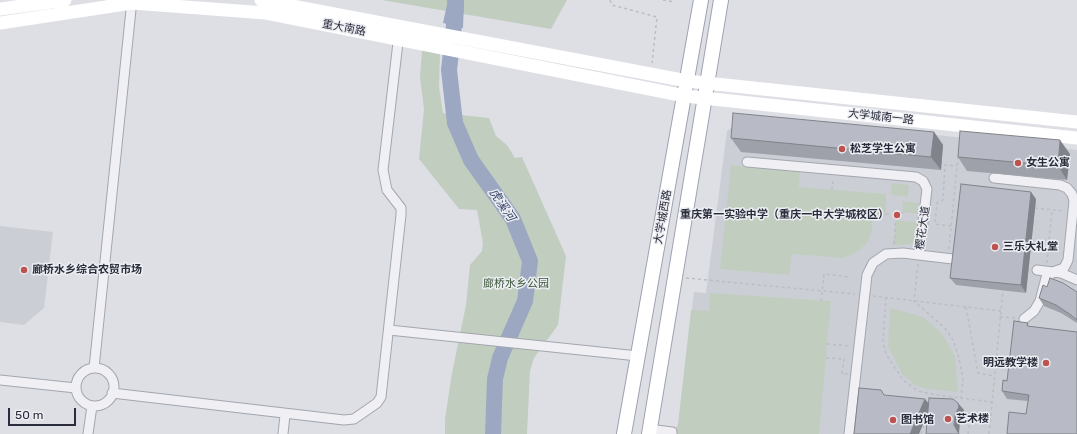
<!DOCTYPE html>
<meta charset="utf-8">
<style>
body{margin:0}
#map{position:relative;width:1077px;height:434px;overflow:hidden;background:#dddfe5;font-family:Rubik,sans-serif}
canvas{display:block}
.scale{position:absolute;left:8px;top:408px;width:68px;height:18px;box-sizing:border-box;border:2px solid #292c3a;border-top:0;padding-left:5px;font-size:12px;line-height:14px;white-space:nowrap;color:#292c3a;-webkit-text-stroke:3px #edeef3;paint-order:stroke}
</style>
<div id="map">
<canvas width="1077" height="434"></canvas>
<div class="scale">50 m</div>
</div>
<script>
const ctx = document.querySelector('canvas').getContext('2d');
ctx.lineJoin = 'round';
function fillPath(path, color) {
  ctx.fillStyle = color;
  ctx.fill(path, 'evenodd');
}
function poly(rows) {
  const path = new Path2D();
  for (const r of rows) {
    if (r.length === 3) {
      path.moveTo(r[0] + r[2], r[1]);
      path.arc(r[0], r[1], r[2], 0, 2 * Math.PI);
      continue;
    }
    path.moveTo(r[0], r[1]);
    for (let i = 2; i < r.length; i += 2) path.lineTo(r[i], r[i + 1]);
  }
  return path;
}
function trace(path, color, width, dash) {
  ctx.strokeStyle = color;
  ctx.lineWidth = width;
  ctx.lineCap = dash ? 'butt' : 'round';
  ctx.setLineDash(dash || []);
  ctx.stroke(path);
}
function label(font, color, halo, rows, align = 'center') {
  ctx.font = font + ' Rubik,"Noto Sans SC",sans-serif';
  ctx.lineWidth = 3;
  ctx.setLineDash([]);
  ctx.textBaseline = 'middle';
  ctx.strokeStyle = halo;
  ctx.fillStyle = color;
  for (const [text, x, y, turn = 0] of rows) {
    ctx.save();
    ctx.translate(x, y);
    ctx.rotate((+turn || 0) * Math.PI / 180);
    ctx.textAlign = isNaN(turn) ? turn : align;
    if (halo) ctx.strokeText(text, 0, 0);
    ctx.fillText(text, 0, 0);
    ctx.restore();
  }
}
fillPath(poly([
 [749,115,1077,150,1077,434,670,434,678,425,694,292,706,293,727,131],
 [0,226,53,232,44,308,24,325,0,322]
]), '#ccced6');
fillPath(poly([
 [382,0,567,0,551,29],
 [422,49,440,54,439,87,443,113,489,118,496,136,507,145,515,158,522,157,566,256,558,325,534,358,530,371,527,434,445,434,445,419,452,373,466,305,470,265,482,251,483,243,477,210,459,209,419,159,424,109,420,78],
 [731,165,800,172,799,187,886,194,886,216,873,215,872,231,868,242,857,252,843,258,792,254,789,275,720,269],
 [892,183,909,185,908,197,891,195],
 [903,201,919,203,918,214,902,212],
 [896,220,922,223,921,237,911,244,893,246],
 [710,293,831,301,819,434,677,434,691,310,709,311],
 [890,308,923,317,943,335,955,356,958,392,928,389,915,385,902,374,888,346]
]), '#c1cebf');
fillPath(poly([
 [448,0,464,0,463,28,443,23]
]), '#9ca8c2');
trace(poly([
 [455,0,456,7,449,70,455,123,471,160,513,219,530,261,525,301,500,358,495,379,493,434]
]), '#9ca8c2', 16);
const street = poly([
 [747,162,916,177,923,181,927,189,919,255,903,253,886,254,873,263,867,275,849,434],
 [994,178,1060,185,1067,188,1072,194,1074,201,1068,260,1064,268,1053,272,1046,278,1040,301,1034,311,1024,319],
 [919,255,953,259],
 [1037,270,1061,273,1077,280],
 [389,330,638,356],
 [94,368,132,0],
 [95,387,19],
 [0,380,76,388],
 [112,393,344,420,354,419,377,403,381,397,401,215,401,208,387,190,383,170,399,34],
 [649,429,672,432,672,434],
 [88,434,92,406],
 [283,434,285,415]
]);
const primary = poly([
 [624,434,701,0],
 [649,434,721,0]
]);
trace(street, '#a3a6ae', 11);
trace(primary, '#9ea2b0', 16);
trace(poly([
 [610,0,612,5,657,17,652,63],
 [663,0,674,2],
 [832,190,833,178],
 [1035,208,1065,211],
 [886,214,902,216,902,212],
 [951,226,935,224,937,203,943,200,945,165,957,166],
 [894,244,896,216],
 [949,249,959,146],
 [1047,263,1052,210],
 [918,264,914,301,945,328,953,340,959,358,963,380,961,398],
 [686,278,855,294],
 [873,296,1001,311],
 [886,297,883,342,886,354,903,380,918,391,937,395,992,402],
 [821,301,824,274,850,277],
 [966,307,978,373,994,376],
 [1000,317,1016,318],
 [827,344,850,346],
 [826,358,844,359,842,374,848,374],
 [921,434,928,417],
 [968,434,970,421,990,423],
 [989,434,1003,290]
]), '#bcbdc4', 1.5, [3, 3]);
trace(street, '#f0f0f4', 9);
trace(poly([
 [261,0,687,81,1077,122],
 [0,9,65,0],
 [0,23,132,3,266,13,685,96,1077,138]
]), '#fff', 13);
trace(primary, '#fff', 14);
fillPath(poly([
 [934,132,943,145,941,170,741,152,731,138],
 [1070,154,1067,180,967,171,958,157],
 [1036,199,1026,293,956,285,950,278],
 [1047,287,1077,292,1077,323,1061,313,1044,306,1039,298],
 [1030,327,1077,332,1026,414,1028,401,1007,399,1002,391]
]), '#9ea1a9');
fillPath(poly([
 [934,132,943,145,941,170,931,157],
 [1060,140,1070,154,1067,180,1058,166],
 [1031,192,1036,199,1026,293,1021,285],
 [925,399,931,406,919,434,910,434],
 [958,403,964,410,964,415,960,422,959,433,959,434,954,425,955,415]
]), '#81838a');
const building = poly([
 [733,113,934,132,931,157,731,138,733,113],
 [960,131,1060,140,1058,166,958,157,960,131],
 [961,184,1031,192,1021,285,950,278,961,184],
 [1050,278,1063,283,1077,292,1077,320,1071,315,1056,305,1039,298,1043,285,1047,287,1050,278],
 [1014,321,1028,323,1027,326,1077,332,1077,434,1007,434,1009,412,1026,414,1029,395,1002,391,1003,380,1007,381,1014,321],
 [859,388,881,390,884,395,925,399,910,434,854,434,859,388],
 [929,398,953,399,958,403,959,407,955,415,954,425,959,434,926,434,929,398]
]);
fillPath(building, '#b8bbc5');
trace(building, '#81838a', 1);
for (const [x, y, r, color] of [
 [842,149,4,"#be524e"],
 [1018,163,4,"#be524e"],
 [897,215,4,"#be524e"],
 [995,247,4,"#be524e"],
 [24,270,4,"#be524e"],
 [1046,363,4,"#be524e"],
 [948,419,4,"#be524e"],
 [893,420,4,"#be524e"]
]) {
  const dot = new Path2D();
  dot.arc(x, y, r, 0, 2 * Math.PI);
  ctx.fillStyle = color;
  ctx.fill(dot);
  trace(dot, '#edeef3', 1.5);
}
label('11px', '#292c3a', '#edeef3', [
 ["重大南路",344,28,11],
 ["大学城南一路",881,117,6],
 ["大学城西路",663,217,-80],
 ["樱花大道",923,228,-82]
]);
label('bold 11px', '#292c3a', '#edeef3', [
 ["松芝学生公寓",850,149],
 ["女生公寓",1026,163],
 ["重庆第一实验中学（重庆一中大学城校区）",889,215,"right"],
 ["三乐大礼堂",1003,247],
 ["廊桥水乡综合农贸市场",32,270],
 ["明远教学楼",1038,363,"right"],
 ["艺术楼",956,419],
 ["图书馆",901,420]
], 'left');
label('11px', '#385537', '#edeef3', [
 ["廊桥水乡公园",516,284]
]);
label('italic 12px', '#37456a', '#edeef3', [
 ["虎溪河",502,205,56]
]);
</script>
